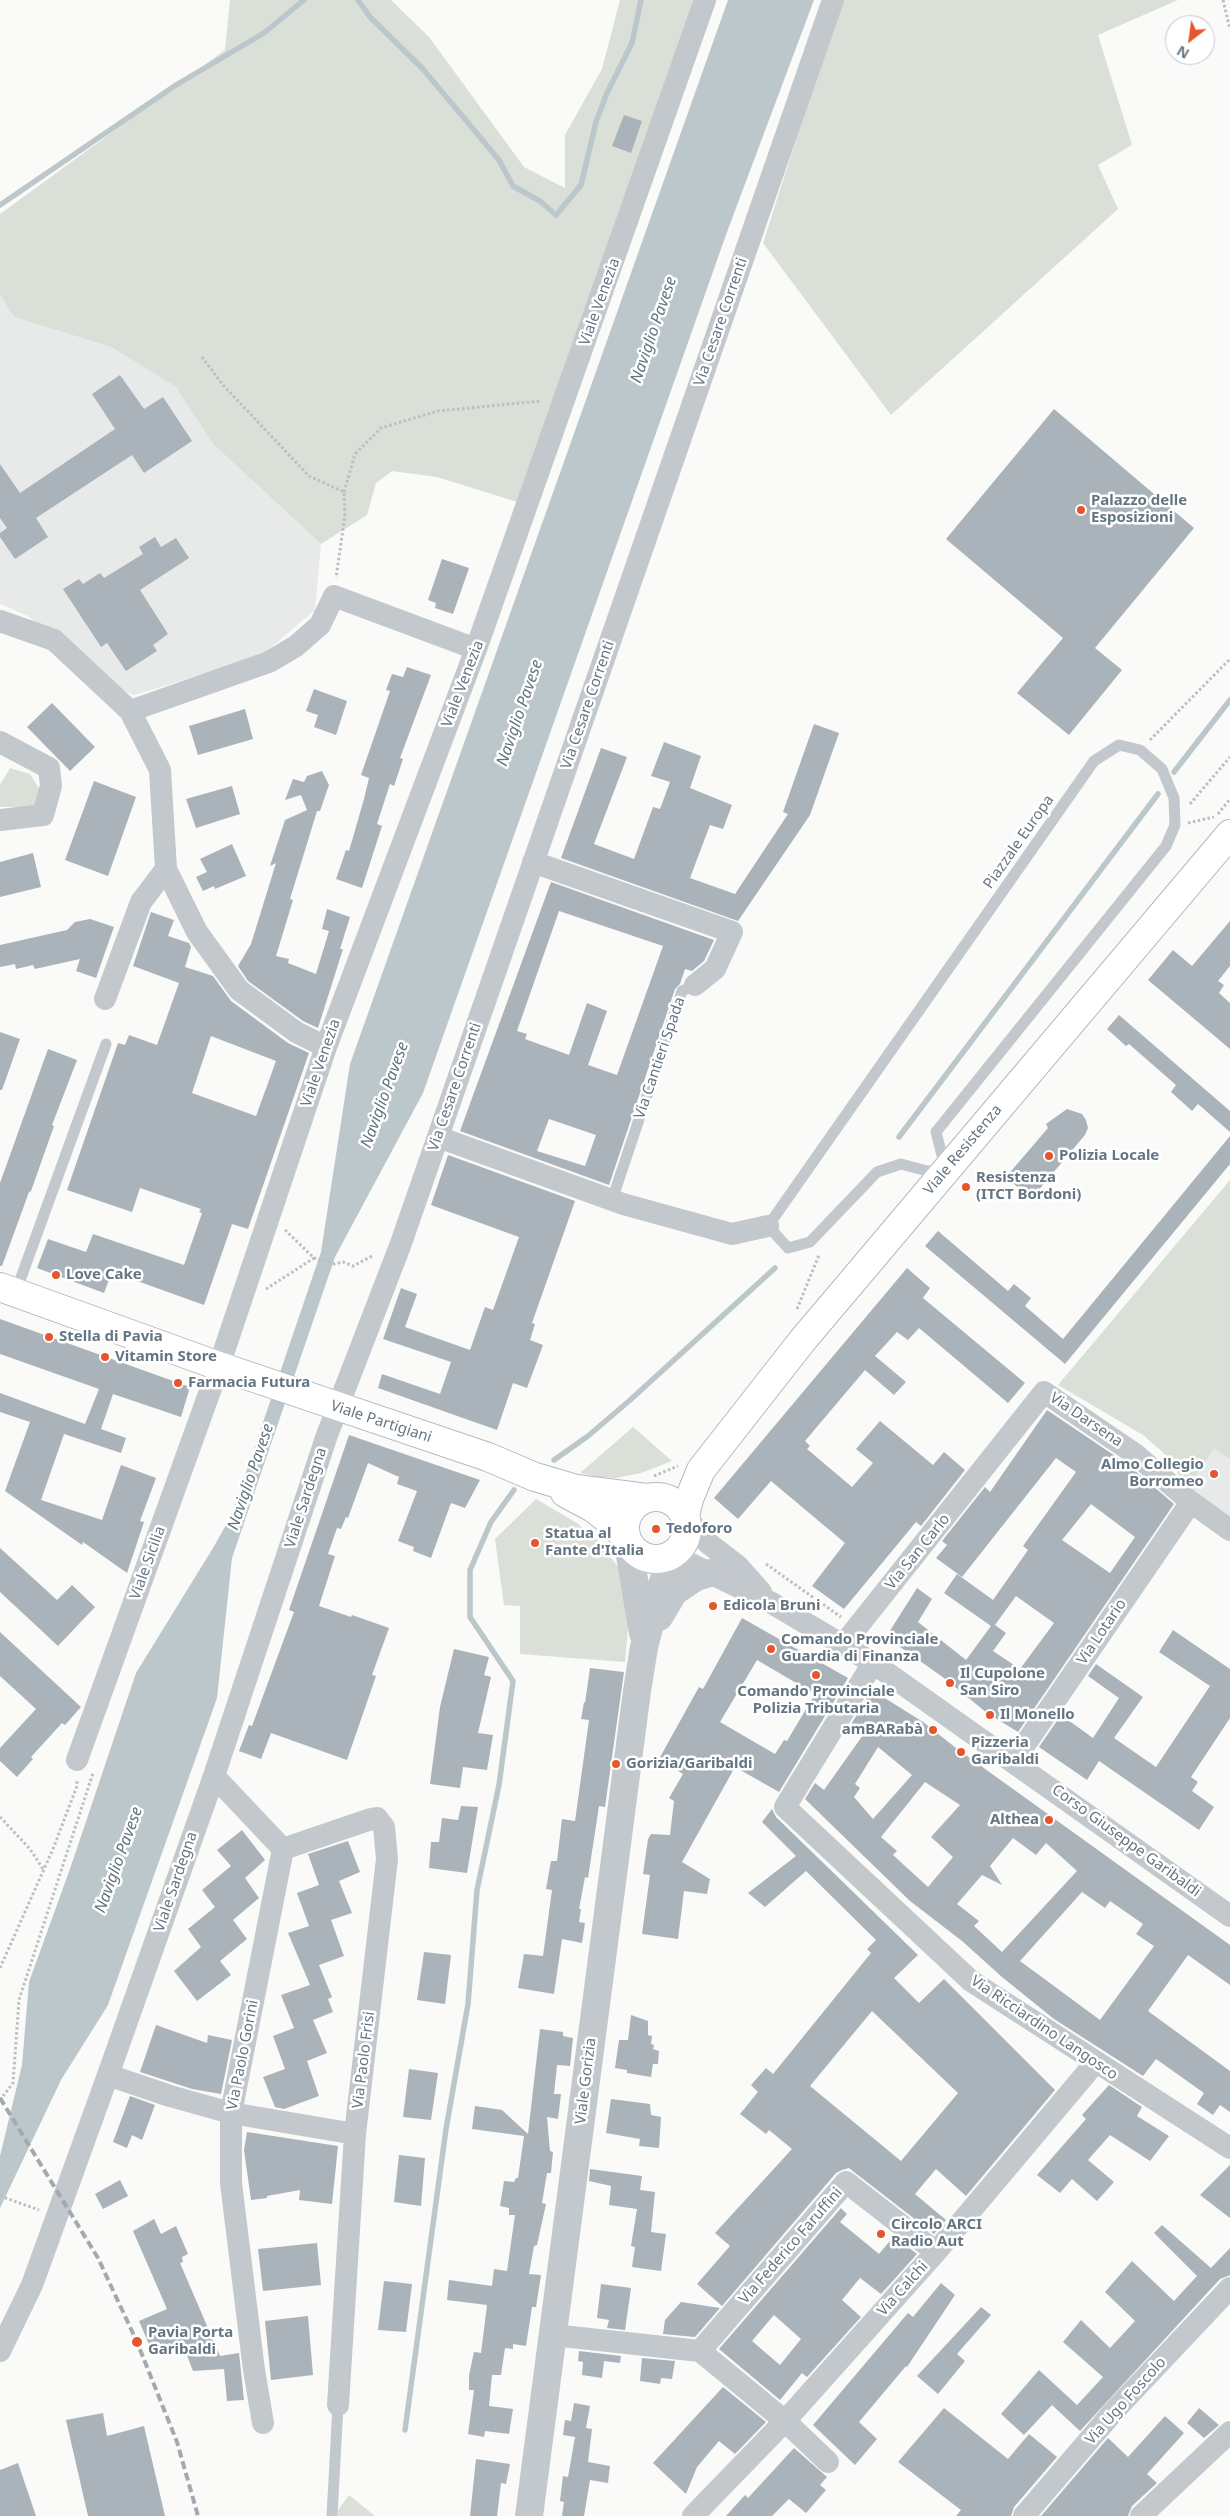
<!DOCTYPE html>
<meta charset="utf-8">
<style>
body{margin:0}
#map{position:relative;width:1230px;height:2516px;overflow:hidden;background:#fafaf8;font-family:"Noto Sans",sans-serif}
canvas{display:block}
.north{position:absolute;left:1165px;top:15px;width:50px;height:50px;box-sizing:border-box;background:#fff;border:1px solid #c1c8cd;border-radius:50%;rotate:210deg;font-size:14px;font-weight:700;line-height:20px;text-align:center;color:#657683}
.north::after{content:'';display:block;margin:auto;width:18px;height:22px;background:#e4572e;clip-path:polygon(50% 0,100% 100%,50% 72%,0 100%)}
</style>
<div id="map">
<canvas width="1230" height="2516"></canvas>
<div class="north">N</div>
</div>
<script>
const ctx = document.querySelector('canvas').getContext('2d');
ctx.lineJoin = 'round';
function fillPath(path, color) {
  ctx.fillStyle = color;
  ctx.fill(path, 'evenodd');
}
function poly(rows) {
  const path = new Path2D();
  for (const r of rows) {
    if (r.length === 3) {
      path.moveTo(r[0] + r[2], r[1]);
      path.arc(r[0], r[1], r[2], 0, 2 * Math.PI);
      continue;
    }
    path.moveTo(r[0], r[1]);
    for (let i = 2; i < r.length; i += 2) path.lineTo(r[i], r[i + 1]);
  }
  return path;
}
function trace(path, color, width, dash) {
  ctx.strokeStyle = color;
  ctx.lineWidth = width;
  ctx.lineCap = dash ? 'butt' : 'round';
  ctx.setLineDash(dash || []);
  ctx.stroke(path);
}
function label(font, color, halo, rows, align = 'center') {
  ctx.font = font + ' "Noto Sans",sans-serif';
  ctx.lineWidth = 5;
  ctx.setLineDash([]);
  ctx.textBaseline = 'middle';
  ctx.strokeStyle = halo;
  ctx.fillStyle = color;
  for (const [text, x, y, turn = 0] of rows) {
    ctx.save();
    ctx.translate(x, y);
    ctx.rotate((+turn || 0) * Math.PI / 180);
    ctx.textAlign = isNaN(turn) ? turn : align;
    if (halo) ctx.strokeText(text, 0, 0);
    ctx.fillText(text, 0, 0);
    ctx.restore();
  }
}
fillPath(poly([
 [0,295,14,317,111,347,176,387,213,444,321,544,315,610,261,656,135,695,117,689,28,616,0,604],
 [1214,1449,1230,1459,1230,1527,1187,1489]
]), '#e8e9e9');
fillPath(poly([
 [230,0,391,0,429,37,524,167,565,188,565,135,602,69,620,0,697,0,527,505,437,477,392,471,376,483,367,515,321,544,213,444,176,387,111,347,14,317,0,295,0,214,225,50],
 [841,0,1178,0,1098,35,1132,145,1098,165,1118,209,891,415,763,243],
 [10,768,30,774,40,790,35,807,0,807,0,785],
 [1230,1180,1230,1459,1214,1449,1187,1489,1168,1457,1143,1435,1058,1385],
 [633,1427,672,1461,641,1473,616,1478,598,1477,580,1473],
 [536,1499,577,1523,598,1541,618,1567,625,1587,629,1617,625,1662,520,1654,520,1606,504,1605,495,1539],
 [349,2495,375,2516,338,2516,338,2510]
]), '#dadfd7');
fillPath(poly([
 [728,0,814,0,727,232,423,1093,335,1257,232,1558,217,1698,108,2005,61,2080,0,2208,0,2156,22,2065,29,1982,71,1866,136,1673,213,1548,230,1518,241,1487,321,1252,350,1064]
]), '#bbc7cb');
trace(poly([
 [358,0,370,17,422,68,469,124,499,160,513,186,540,201,556,215,581,185,596,122,607,93,632,43,641,0],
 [0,205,176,85,264,33,304,0],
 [1174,772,1230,700],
 [899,1137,1158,794],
 [554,1460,588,1436,629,1401,775,1268],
 [405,2430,446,2129,468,2004,477,1890,499,1785,513,1681,470,1617,470,1570,491,1522,514,1490]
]), '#bbc7cb', 5.5);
fillPath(poly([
 [624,115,642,121,631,153,612,146],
 [120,375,144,409,163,397,192,441,144,473,132,455,36,518,48,537,15,559,0,537,0,533,7,528,0,518,0,464,20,493,115,429,92,394],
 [1054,409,1194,528,1095,648,1122,670,1069,735,1017,693,1063,638,946,539],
 [155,537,161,547,176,538,189,558,140,590,168,634,153,645,157,651,126,671,107,643,101,647,63,589,79,579,83,584,100,573,104,578,143,554,139,547],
 [442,559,469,568,453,614,435,608,436,603,428,600],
 [407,667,431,675,400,758,403,759,394,786,390,784,377,824,382,826,362,888,336,879,346,850,349,851,364,799,369,778,361,775,390,691,386,690,392,674,403,677],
 [314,689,347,701,336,735,314,727,318,715,306,711],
 [52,703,95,747,70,771,27,727],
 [245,709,253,739,198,755,189,726],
 [814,724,839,733,810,815,738,921,561,858,601,748,627,757,594,844,634,859,653,807,660,809,670,782,651,776,664,742,701,756,690,788,732,805,723,829,710,825,690,878,735,894,788,814,783,812],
 [322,771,329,785,320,811,317,811,290,899,293,900,276,956,289,959,288,963,316,974,329,931,322,929,327,909,350,917,340,949,343,949,318,1028,303,1021,248,981,238,966,251,944,276,863,270,866,285,820,307,810,301,795,285,800,293,779,304,782,307,776],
 [94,781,136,797,108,876,65,860],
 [232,786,240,814,196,828,186,799],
 [232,844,246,876,215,889,214,886,203,891,196,877,207,872,200,859],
 [33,853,41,887,0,897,0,862],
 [551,882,714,940,704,961,692,971,685,969,680,984,675,989,609,1185,460,1131],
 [559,911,663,946,617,1075,588,1065,607,1011,587,1003,569,1055,525,1039,527,1034,517,1031],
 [549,1119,596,1135,585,1166,537,1151],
 [151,912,174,920,168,936,189,943,191,947,185,967,213,976,231,1001,288,1043,309,1053,248,1229,232,1224,204,1305,112,1272,104,1293,37,1268,48,1239,86,1252,93,1234,184,1265,202,1213,199,1212,201,1209,140,1188,132,1212,67,1190,118,1043,125,1045,129,1035,157,1045,179,983,133,966],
 [211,1036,276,1061,256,1116,192,1093],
 [90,919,114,927,96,978,76,971,80,959,35,969,33,965,16,969,15,964,0,967,0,945,67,930,75,922],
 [1230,921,1230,966,1218,981,1224,985,1219,993,1230,1003,1230,1049,1148,980,1173,950,1192,966],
 [1119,1015,1230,1111,1230,1132,1198,1104,1192,1111,1171,1092,1176,1085,1129,1044,1126,1046,1107,1029],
 [0,1032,20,1039,2,1090,0,1090],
 [48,1049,77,1060,52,1125,54,1126,31,1191,29,1192,2,1266,0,1266,0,1183],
 [1067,1109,1082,1114,1086,1120,1088,1128,1085,1135,1031,1199,1006,1177,1048,1128,1046,1124],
 [1230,1136,1230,1164,1065,1364,925,1246,938,1231,1008,1291,1014,1284,1031,1298,1025,1306,1063,1339],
 [448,1155,575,1201,532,1323,535,1324,530,1340,543,1345,527,1388,513,1383,497,1430,378,1388,382,1374,440,1394,451,1362,383,1339,401,1288,417,1294,405,1327,470,1350,485,1307,493,1310,519,1237,431,1205],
 [907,1268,930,1288,923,1298,1025,1383,1008,1403,919,1328,908,1340,897,1332,875,1356,906,1382,894,1395,865,1370,805,1441,810,1446,807,1449,852,1487,873,1463,856,1449,880,1421,933,1465,944,1452,965,1470,921,1526,916,1522,844,1609,812,1586,845,1543,771,1481,738,1519,714,1498],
 [0,1319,190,1387,181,1417,113,1394,101,1429,126,1438,121,1453,64,1434,41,1500,102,1520,121,1465,156,1478,140,1521,144,1522,127,1573,83,1542,82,1545,5,1491,30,1422,0,1412,0,1393,85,1424,99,1389,0,1354],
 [1047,1410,1127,1464,1174,1504,1018,1732,987,1713,944,1678,886,1637,917,1588,932,1599,918,1622,966,1660,991,1626,944,1593,957,1574,993,1600,1028,1550,1023,1546,1076,1472,1056,1458,962,1577,936,1558,947,1545,942,1541,985,1487,990,1492],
 [1091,1504,1135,1537,1110,1573,1062,1540],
 [1016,1596,1054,1623,1020,1669,993,1651,1006,1633,995,1625],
 [349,1435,480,1480,465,1508,451,1503,431,1558,413,1551,414,1547,398,1541,417,1491,397,1484,399,1477,368,1463,348,1518,346,1517,341,1529,337,1528,328,1554,335,1556,319,1606,351,1617,352,1615,389,1628,372,1675,376,1676,347,1760,271,1733,261,1759,239,1751,249,1725,252,1726,294,1612,289,1610],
 [0,1548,57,1600,72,1585,95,1607,58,1646,0,1592],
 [742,1618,848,1678,779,1792,735,1767,682,1862,710,1879,707,1894,684,1891,678,1939,642,1934,650,1875,643,1874,648,1839,651,1834,670,1835,674,1801,669,1798,683,1774,659,1759,699,1687,703,1689],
 [757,1660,815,1694,787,1741,784,1740,775,1754,720,1722],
 [1173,1630,1230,1669,1230,1718,1191,1777,1198,1782,1192,1791,1214,1807,1199,1830,1099,1761,1087,1780,1039,1747,1061,1715,1093,1738,1119,1698,1088,1676,1096,1664,1143,1697,1114,1738,1156,1767,1210,1686,1159,1652],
 [0,1632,81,1707,65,1725,62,1723,31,1757,33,1759,17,1777,0,1761,0,1748,36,1709,0,1676],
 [454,1649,489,1657,484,1675,491,1677,478,1733,493,1735,487,1770,463,1767,460,1788,430,1784,440,1707],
 [590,1668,624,1672,605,1807,599,1806,588,1878,585,1877,579,1909,581,1909,579,1922,585,1923,582,1943,562,1939,554,1994,518,1988,524,1954,543,1956,552,1890,546,1889,551,1861,557,1861,562,1819,575,1821,589,1720,581,1719,584,1702,585,1703],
 [872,1690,923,1722,956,1748,1230,1945,1230,1985,1188,1955,1148,2011,1230,2071,1230,2112,1220,2105,1213,2115,1197,2104,1204,2093,1156,2059,1143,2076,1054,2019,1002,1977,962,1941,910,1901,805,1799,815,1783,824,1790,863,1735,850,1726],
 [878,1747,912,1775,873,1819,854,1797,860,1788,855,1784],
 [925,1782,960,1805,931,1837,953,1857,928,1887,893,1855,897,1851,881,1837],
 [1013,1838,1036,1855,1046,1843,1077,1871,1002,1952,974,1926,979,1921,957,1904,982,1875,1002,1885,990,1866],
 [1082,1892,1105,1908,1110,1901,1143,1924,1136,1934,1154,1946,1100,2020,1020,1961],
 [461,1806,478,1807,467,1873,429,1868,431,1842,439,1842,442,1818,458,1820],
 [772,1809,776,1817,918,1955,894,1978,919,2003,944,1979,1055,2090,966,2196,936,2169,915,2194,946,2220,934,2234,854,2172,849,2168,842,2170,836,2173,722,2306,697,2284,730,2246,715,2233,792,2149,769,2130,766,2134,740,2114,758,2092,751,2085,766,2068,773,2074,871,1953,867,1949,876,1940,806,1871,765,1907,748,1893,796,1856,762,1822],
 [872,2011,958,2093,901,2161,810,2086],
 [242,1830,265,1860,245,1878,259,1898,233,1920,247,1939,220,1961,231,1975,197,2001,174,1971,201,1947,188,1929,215,1907,202,1890,231,1866,217,1850],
 [348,1841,360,1872,339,1881,352,1913,331,1920,344,1956,319,1965,332,1997,328,1999,333,2012,313,2020,327,2053,307,2061,319,2096,284,2109,275,2107,263,2077,285,2069,273,2036,294,2028,281,1995,310,1985,288,1933,309,1926,297,1893,319,1885,308,1854],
 [424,1952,451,1955,445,2004,417,2000],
 [631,2015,648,2021,648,2035,652,2036,651,2044,654,2045,653,2049,659,2051,658,2064,653,2064,651,2077,627,2073,627,2070,615,2068,619,2040,628,2040],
 [156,2025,207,2043,208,2035,232,2040,221,2094,192,2089,140,2072],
 [540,2029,563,2032,563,2036,573,2038,570,2066,557,2065,554,2094,561,2094,558,2119,547,2117,550,2151,553,2152,551,2173,547,2173,542,2203,546,2204,537,2245,534,2246,529,2274,541,2275,536,2307,532,2307,526,2346,513,2344,513,2349,505,2348,501,2375,492,2375,489,2406,513,2409,509,2434,485,2431,484,2437,468,2434,474,2390,469,2390,469,2375,474,2352,481,2353,487,2305,447,2300,449,2280,492,2286,494,2269,507,2271,515,2215,509,2215,509,2208,500,2206,504,2181,514,2182,516,2178,518,2178,524,2136,472,2129,475,2106,502,2110,528,2134],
 [409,2069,438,2073,431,2120,403,2117],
 [1109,2085,1142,2107,1137,2116,1169,2136,1150,2161,1110,2135,1088,2160,1114,2182,1097,2201,1072,2179,1060,2193,1037,2175,1086,2119,1082,2115],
 [130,2096,155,2105,142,2140,132,2135,127,2148,113,2142],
 [611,2099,650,2104,651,2115,661,2117,659,2148,639,2146,640,2139,606,2133],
 [247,2132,338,2146,332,2204,299,2200,300,2190,267,2196,267,2198,251,2200,244,2150],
 [399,2155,425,2158,421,2206,394,2202],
 [1230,2165,1230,2218,1200,2195],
 [590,2169,642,2176,640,2190,655,2192,651,2232,666,2234,661,2271,632,2267,635,2247,631,2246,637,2209,609,2205,611,2186,589,2181],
 [120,2180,128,2196,103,2209,95,2194],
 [841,2208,847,2214,840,2222,879,2254,894,2236,917,2254,881,2294,860,2278,842,2300,861,2317,807,2377,802,2373,780,2400,719,2349],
 [774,2315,801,2339,780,2365,752,2341],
 [154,2219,161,2234,176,2226,188,2254,182,2257,183,2262,180,2263,220,2356,239,2353,244,2400,227,2401,224,2369,193,2371,183,2345,154,2356,139,2321,167,2309,133,2231],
 [1162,2225,1211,2268,1230,2248,1230,2275,1220,2279,1080,2431,1052,2405,1024,2435,1001,2414,1039,2370,1077,2405,1103,2377,1063,2342,1081,2320,1110,2348,1135,2321,1105,2292,1132,2261,1174,2301,1197,2276,1154,2233],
 [317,2243,321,2285,263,2291,258,2249],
 [384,2281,412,2284,406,2332,378,2330],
 [941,2283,955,2295,907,2367,906,2366,859,2422,877,2439,855,2465,813,2425,908,2313,913,2317],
 [601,2284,631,2288,625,2330,607,2328,609,2320,597,2318],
 [681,2302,720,2308,695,2337,663,2334,665,2320],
 [981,2307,991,2315,957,2354,965,2361,938,2394,917,2376],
 [308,2316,313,2375,271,2380,265,2321],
 [579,2351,621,2356,620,2363,604,2361,602,2378,582,2375,583,2362,578,2361],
 [642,2358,675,2361,672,2379,661,2378,660,2384,640,2381],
 [723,2387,766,2422,735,2454,719,2441,697,2467,686,2494,653,2463],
 [574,2403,590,2406,586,2428,592,2429,588,2462,610,2466,608,2483,590,2480,584,2516,562,2516,564,2502,560,2501,563,2476,568,2477,575,2437,563,2435,565,2420,571,2421],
 [944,2408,1008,2459,1029,2434,1057,2457,1014,2507,1011,2516,956,2516,961,2510,898,2462],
 [1199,2408,1219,2425,1204,2438,1187,2423],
 [103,2413,107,2436,144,2426,165,2516,88,2516,66,2420],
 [1165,2416,1184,2433,1147,2474,1157,2483,1132,2506,1128,2516,1041,2516,1108,2438,1128,2457],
 [794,2448,827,2477,820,2485,826,2490,806,2513,789,2499,772,2516,726,2516,745,2495,748,2498],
 [476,2459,510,2464,506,2484,501,2483,497,2516,470,2516],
 [18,2463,36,2516,0,2516,0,2470]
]), '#aab3b9');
const secondary = poly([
 [0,1287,219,1366,488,1457,535,1477,576,1489,647,1498],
 [565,1493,593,1508,611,1522,626,1538],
 [656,1528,31],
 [685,1516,689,1499,701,1470,802,1341,1230,834]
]);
trace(secondary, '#b3babf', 30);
trace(poly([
 [1223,0,1230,29],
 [202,357,223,385,309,476,344,492,345,515,336,578],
 [344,492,355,454,381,428,438,411,541,401],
 [1150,740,1230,659],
 [1190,804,1230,757],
 [1218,814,1230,799],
 [1188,823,1214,817],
 [285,1230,314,1258,334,1264,343,1262,353,1266,372,1256],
 [266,1289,314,1258],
 [797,1309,819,1255],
 [654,1476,678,1466],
 [766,1564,841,1617],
 [0,1817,30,1849,43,1869],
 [0,1968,53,1849,77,1786,77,1780],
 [0,2100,13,2083,19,2000,93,1773],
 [0,2196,39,2210]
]), '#bbbfc2', 3, [2.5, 2.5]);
trace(poly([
 [1119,745,1140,750,1162,769,1174,798,1175,825,1166,846,936,1132,946,1171,927,1171,901,1164,877,1172,810,1242,788,1248,768,1226,1094,761,1119,745],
 [612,1200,682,991,695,985],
 [15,1294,106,1044],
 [332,2516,338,2405]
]), '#c3c8cc', 11);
trace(poly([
 [0,621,54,640,130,711,269,662,296,646,320,625,334,596,476,649],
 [130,711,160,770,166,869,197,932,239,990,296,1032,326,1047],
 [0,742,49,768,51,786,43,815,0,820],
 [533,862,732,932,715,969,695,985],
 [105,999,141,902,166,869],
 [438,1137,623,1204,732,1234,768,1226],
 [685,1516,708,1543,738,1566,761,1592],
 [672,1555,770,1602,873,1663,1230,1916],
 [843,1645,1044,1392,1135,1454,1191,1502,1230,1530],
 [873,1663,785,1807,971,1981,1230,2148],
 [77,1760,219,1366,326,1047,476,649,705,0],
 [1013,1762,1191,1502],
 [214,1776,283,1849],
 [283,1849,371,1819,377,1818,384,1827,387,1859,355,2134,338,2405],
 [108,2075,170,2096,231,2113,355,2134],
 [553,2335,700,2351,785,2421,828,2462],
 [0,2351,32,2285,108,2075,214,1776,327,1435,400,1246,833,0],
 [700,2351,846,2182,936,2252],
 [263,2423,254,2370,231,2183,231,2113,283,1849],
 [693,2516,785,2421,936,2252,1095,2063],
 [1024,2516,1114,2411,1230,2288],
 [1141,2516,1230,2432]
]), '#c3c8cc', 22);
trace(poly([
 [628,1544,643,1633],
 [659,1617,674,1592,696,1577,710,1573],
 [529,2516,637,1691,644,1647,654,1609,672,1555]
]), '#c3c8cc', 28);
trace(secondary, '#fff', 28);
trace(poly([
 [0,2098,98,2258,137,2342,177,2442,198,2516]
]), '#a2aab0', 4, [8, 4]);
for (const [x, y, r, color] of [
 [1081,510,5,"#e4572e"],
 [1049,1156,5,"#e4572e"],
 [966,1187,5,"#e4572e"],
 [56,1275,5,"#e4572e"],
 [49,1337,5,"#e4572e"],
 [105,1357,5,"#e4572e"],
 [178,1383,5,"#e4572e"],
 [1214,1474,5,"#e4572e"],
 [656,1529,5,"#e4572e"],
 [535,1543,5,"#e4572e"],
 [713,1606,5,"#e4572e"],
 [771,1649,5,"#e4572e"],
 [816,1675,5,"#e4572e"],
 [950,1683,5,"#e4572e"],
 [990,1715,5,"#e4572e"],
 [933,1730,5,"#e4572e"],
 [961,1752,5,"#e4572e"],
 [616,1764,5,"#e4572e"],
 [1049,1820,5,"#e4572e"],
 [881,2234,5,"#e4572e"],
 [137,2342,6,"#e4572e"]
]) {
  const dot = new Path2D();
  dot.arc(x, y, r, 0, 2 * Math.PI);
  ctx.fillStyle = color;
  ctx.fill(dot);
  trace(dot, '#fff', 2);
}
label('15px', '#657683', '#fff', [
 ["Viale Venezia",600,302,-70],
 ["Via Cesare Correnti",721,322,-71],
 ["Viale Venezia",463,684,-69],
 ["Via Cesare Correnti",588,705,-71],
 ["Piazzale Europa",1019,842,-55],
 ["Via Cantieri Spada",660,1058,-71],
 ["Viale Venezia",321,1063,-71],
 ["Via Cesare Correnti",455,1087,-71],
 ["Viale Resistenza",963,1150,-50],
 ["Via Darsena",1086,1420,34],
 ["Viale Partigiani",381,1422,18],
 ["Viale Sardegna",306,1498,-72],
 ["Via San Carlo",918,1552,-51],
 ["Viale Sicilia",148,1563,-70],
 ["Via Lotario",1102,1632,-56],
 ["Corso Giuseppe Garibaldi",1126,1841,36],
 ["Viale Sardegna",176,1882,-71],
 ["Via Ricciardino Langosco",1044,2028,34],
 ["Via Paolo Gorini",243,2055,-79],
 ["Via Paolo Frisi",364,2060,-83],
 ["Viale Gorizia",586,2081,-83],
 ["Via Federico Faruffini",791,2246,-49],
 ["Via Calchi",903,2289,-48],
 ["Via Ugo Foscolo",1126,2401,-48]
]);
label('bold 15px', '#657683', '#fff', [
 ["Palazzo delle",1091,501],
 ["Esposizioni",1091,518],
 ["Polizia Locale",1059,1156],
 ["Resistenza",976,1178],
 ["(ITCT Bordoni)",976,1195],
 ["Love Cake",66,1275],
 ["Stella di Pavia",59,1337],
 ["Vitamin Store",115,1357],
 ["Farmacia Futura",188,1383],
 ["Almo Collegio",1204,1465,"right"],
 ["Borromeo",1204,1482,"right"],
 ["Tedoforo",666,1529],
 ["Statua al",545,1534],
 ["Fante d'Italia",545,1551],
 ["Edicola Bruni",723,1606],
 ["Comando Provinciale",781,1640],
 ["Guardia di Finanza",781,1657],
 ["Il Cupolone",960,1674],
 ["San Siro",960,1691],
 ["Comando Provinciale",816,1692,"center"],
 ["Polizia Tributaria",816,1709,"center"],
 ["Il Monello",1000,1715],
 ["amBARabà",923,1730,"right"],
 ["Pizzeria",971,1743],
 ["Garibaldi",971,1760],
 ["Gorizia/Garibaldi",626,1764],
 ["Althea",1039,1820,"right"],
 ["Circolo ARCI",891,2225],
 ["Radio Aut",891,2242],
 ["Pavia Porta",148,2333],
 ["Garibaldi",148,2350]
], 'left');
label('italic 16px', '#60757c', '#fff', [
 ["Naviglio Pavese",654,330,-71],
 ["Naviglio Pavese",520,713,-71],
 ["Naviglio Pavese",385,1095,-70],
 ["Naviglio Pavese",251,1477,-71],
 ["Naviglio Pavese",119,1860,-70]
]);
</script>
